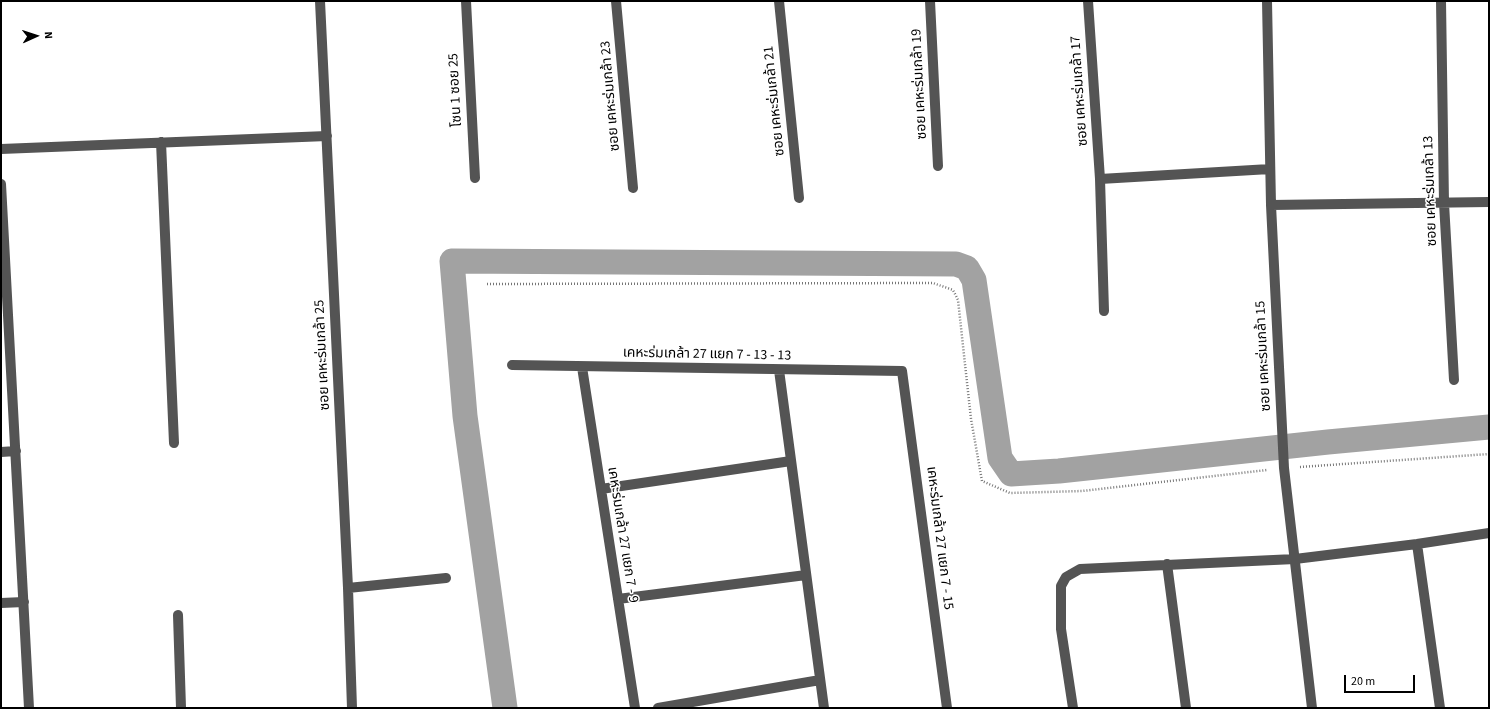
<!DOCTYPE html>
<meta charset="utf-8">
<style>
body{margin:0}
#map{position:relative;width:1490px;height:709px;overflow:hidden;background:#fff;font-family:"Source Sans 3",sans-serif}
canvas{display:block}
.frame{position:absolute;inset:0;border:2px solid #000;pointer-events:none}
.north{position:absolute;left:16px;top:16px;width:40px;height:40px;-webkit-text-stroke:3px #fff;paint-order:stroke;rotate:87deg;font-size:11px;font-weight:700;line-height:16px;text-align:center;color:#000}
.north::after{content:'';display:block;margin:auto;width:14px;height:18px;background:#000;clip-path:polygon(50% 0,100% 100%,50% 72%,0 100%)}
.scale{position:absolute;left:1344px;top:675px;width:71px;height:18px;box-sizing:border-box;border:2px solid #000;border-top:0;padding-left:5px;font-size:12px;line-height:14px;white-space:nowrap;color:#000;-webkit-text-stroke:3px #fff;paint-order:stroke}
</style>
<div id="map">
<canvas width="1490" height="709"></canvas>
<div class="frame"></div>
<div class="north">N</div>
<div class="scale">20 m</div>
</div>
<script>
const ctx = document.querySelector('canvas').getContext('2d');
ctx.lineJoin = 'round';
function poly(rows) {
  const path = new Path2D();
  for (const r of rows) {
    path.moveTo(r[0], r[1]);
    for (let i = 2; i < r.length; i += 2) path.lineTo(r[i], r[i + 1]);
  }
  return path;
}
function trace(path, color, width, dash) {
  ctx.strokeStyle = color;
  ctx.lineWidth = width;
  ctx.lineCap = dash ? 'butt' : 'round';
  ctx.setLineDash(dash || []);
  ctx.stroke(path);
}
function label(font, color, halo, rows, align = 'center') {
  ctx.font = font + ' "Source Sans 3","Noto Sans Thai",sans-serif';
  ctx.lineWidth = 3;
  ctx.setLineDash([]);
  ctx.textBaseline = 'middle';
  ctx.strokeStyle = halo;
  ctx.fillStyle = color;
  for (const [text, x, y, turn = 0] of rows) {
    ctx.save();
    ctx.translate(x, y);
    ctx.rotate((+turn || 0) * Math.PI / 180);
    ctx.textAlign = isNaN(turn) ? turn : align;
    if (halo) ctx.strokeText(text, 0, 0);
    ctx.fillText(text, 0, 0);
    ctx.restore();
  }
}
trace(poly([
 [505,708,465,416,452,261,956,264,967,268,974,280,1000,458,1011,474,1059,471,1328,442,1489,427]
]), '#a2a2a2', 25);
trace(poly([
 [487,284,933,283,953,290,958,300,971,419,982,481,1010,493,1082,491,1267,470],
 [1300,467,1489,454]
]), '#767676', 2.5, [1, 2]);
trace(poly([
 [320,1,348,588,352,708],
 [466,1,475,178],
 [616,1,633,188],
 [779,1,799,198],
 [930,1,938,166],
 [1088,1,1100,179,1104,311],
 [1267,1,1271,205,1284,468,1312,708],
 [1441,1,1444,203,1454,380],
 [161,142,174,443],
 [1,149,327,136],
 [1100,179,1270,169],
 [1,184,29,708],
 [1271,205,1489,202],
 [512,365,902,371,947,708],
 [582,367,635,708],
 [779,370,824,708],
 [1,452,16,451],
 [601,489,791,461],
 [1417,544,1440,708],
 [1167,564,1186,708],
 [348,588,446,578],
 [618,599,806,575],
 [1,603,24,602],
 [178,615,181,708],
 [658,708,820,680],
 [1073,708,1061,629,1061,586,1066,577,1080,569,1295,559,1417,544,1489,533]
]), '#545454', 10);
label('14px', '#000', '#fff', [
 ["ซอย เคหะร่มเกล้า 19",920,84,-93],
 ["โซน 1 ซอย 25",456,90,-93],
 ["ซอย เคหะร่มเกล้า 17",1080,91,-94],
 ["ซอย เคหะร่มเกล้า 23",611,96,-95],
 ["ซอย เคหะร่มเกล้า 21",775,101,-96],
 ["ซอย เคหะร่มเกล้า 13",1431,191,-92],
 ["ซอย เคหะร่มเกล้า 25",323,355,-93],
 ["เคหะร่มเกล้า 27 แยก 7 - 13 - 13",707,355,1],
 ["ซอย เคหะร่มเกล้า 15",1264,356,-93],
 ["เคหะร่มเกล้า 27 แยก 7 - 9",622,535,81],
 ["เคหะร่มเกล้า 27 แยก 7 - 15",939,538,83]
]);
</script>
